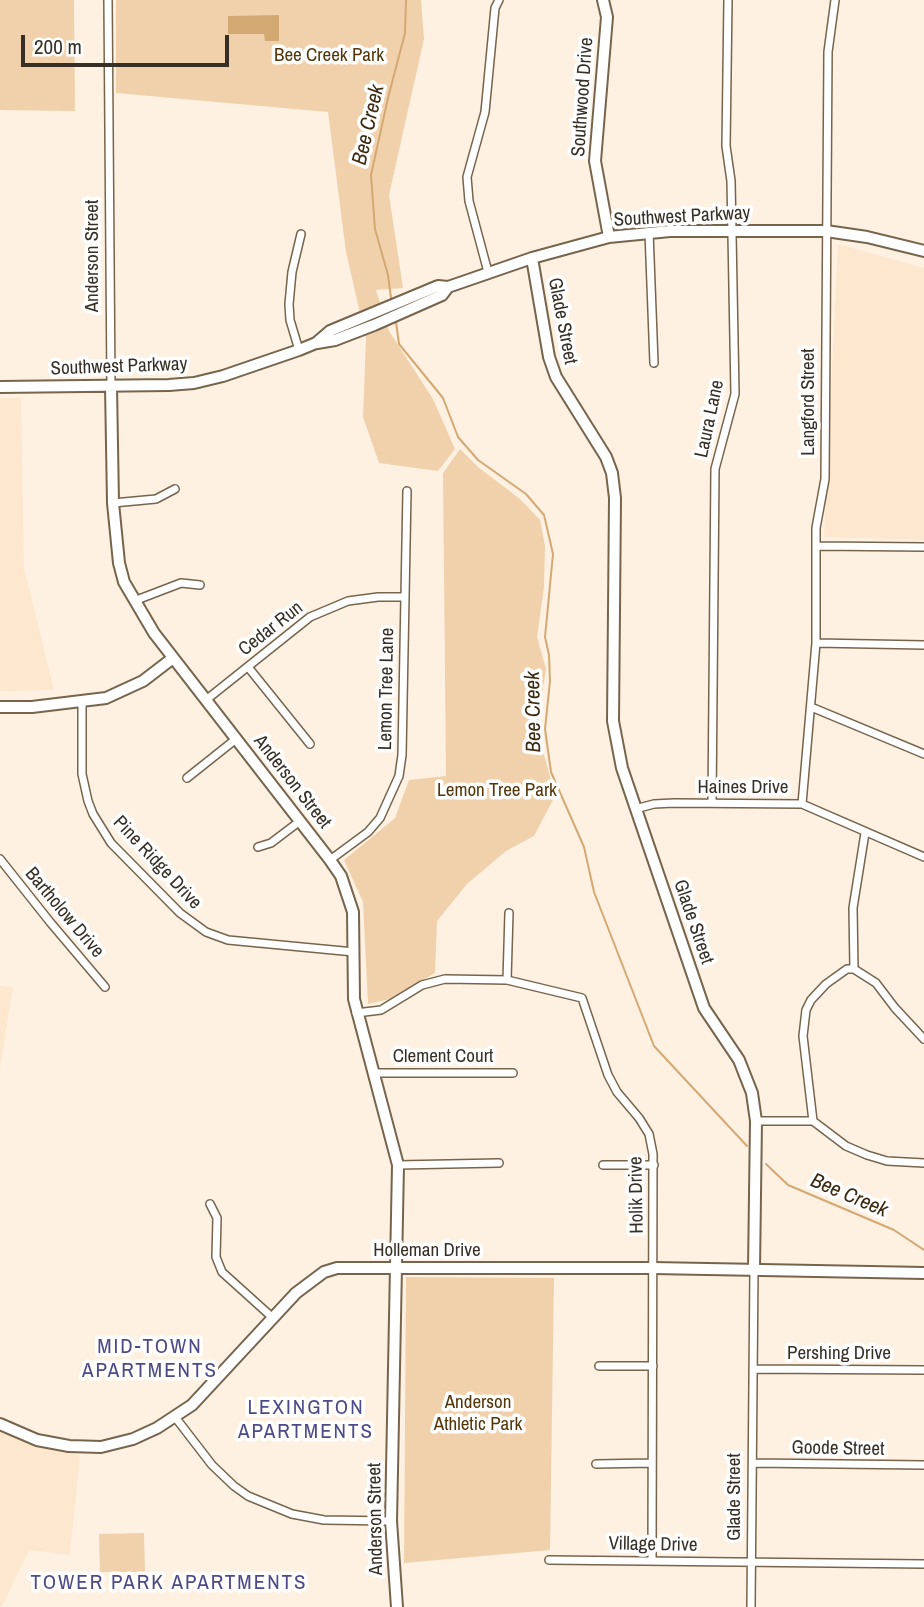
<!DOCTYPE html>
<style>
body{margin:0}
#map{position:relative;width:924px;height:1607px;overflow:hidden;background:#fef1e1;font-family:"Archivo Narrow",sans-serif}
canvas{display:block}
.scale{position:absolute;left:21px;top:35px;width:208px;height:32px;box-sizing:border-box;border:4px solid #372f25;border-top:0;padding-left:9px;font-size:21px;line-height:24px;white-space:nowrap;color:#372f25;-webkit-text-stroke:5px #fff;paint-order:stroke}
</style>
<div id="map">
<canvas width="924" height="1607"></canvas>
<div class="scale">200 m</div>
</div>
<script>
const ctx = document.querySelector('canvas').getContext('2d');
ctx.lineJoin = 'round';
function fillPath(path, color) {
  ctx.fillStyle = color;
  ctx.fill(path, 'evenodd');
}
function poly(rows) {
  const path = new Path2D();
  for (const r of rows) {
    path.moveTo(r[0], r[1]);
    for (let i = 2; i < r.length; i += 2) path.lineTo(r[i], r[i + 1]);
  }
  return path;
}
function trace(path, color, width, dash) {
  ctx.strokeStyle = color;
  ctx.lineWidth = width;
  ctx.lineCap = dash ? 'butt' : 'round';
  ctx.setLineDash(dash || []);
  ctx.stroke(path);
}
function label(font, color, halo, rows, align = 'center') {
  ctx.font = font + ' "Archivo Narrow",sans-serif';
  ctx.lineWidth = 7;
  ctx.setLineDash([]);
  ctx.textBaseline = 'middle';
  ctx.strokeStyle = halo;
  ctx.fillStyle = color;
  for (const [text, x, y, turn = 0] of rows) {
    ctx.save();
    ctx.translate(x, y);
    ctx.rotate((+turn || 0) * Math.PI / 180);
    ctx.textAlign = isNaN(turn) ? turn : align;
    if (halo) ctx.strokeText(text, 0, 0);
    ctx.fillText(text, 0, 0);
    ctx.restore();
  }
}
fillPath(poly([
 [838,244,924,268,924,540,824,537],
 [0,398,21,398,24,568,54,690,0,691],
 [0,986,13,987,0,1068],
 [0,1431,39,1446,80,1455,70,1555,29,1550,2,1606,0,1606]
]), '#fde7ce');
fillPath(poly([
 [0,0,74,0,75,111,0,110],
 [116,0,421,0,424,39,389,195,403,288,376,290,389,331,433,399,455,449,438,471,379,463,363,417,366,339,346,252,328,112,116,93],
 [460,449,478,467,520,499,540,520,545,546,544,587,537,637,546,669,537,728,555,796,534,836,506,851,467,884,437,921,435,973,390,999,368,1004,363,902,344,860,395,818,409,780,446,776,443,473],
 [406,1277,554,1278,550,1550,404,1563],
 [144,1533,145,1572,100,1572,99,1534]
]), '#f1d1ac');
fillPath(poly([
 [279,15,279,41,265,41,264,34,228,34,228,16]
]), '#d4a872');
trace(poly([
 [391,298,388,275,375,229,371,175,388,98,405,33,406,0],
 [396,322,399,344,443,398,458,437,478,460,526,494,544,515,553,554,545,637,549,655,550,681,545,729,551,772,584,847,594,892,654,1046,747,1146],
 [766,1164,788,1185,894,1230,924,1250]
]), '#d4a872', 2);
const street = poly([
 [108,0,111,386],
 [649,232,654,363],
 [488,272,469,201,467,177,485,112,495,8,499,0],
 [299,350,290,320,289,304,292,272,301,234],
 [113,503,156,499,175,489],
 [817,546,924,547],
 [134,601,181,583,200,585],
 [816,643,924,645],
 [248,667,310,744],
 [206,700,310,617,348,601,378,597,404,597],
 [82,702,82,774,88,801,93,814,111,843,180,913,206,932,228,940,354,952],
 [811,707,924,754],
 [187,778,236,739],
 [712,803,715,469,735,394,731,181,726,146,728,0],
 [802,804,816,643,816,528,825,479,828,52,835,0],
 [635,809,654,804,674,803,802,804,924,857],
 [258,847,271,843,300,821],
 [0,859,50,922,105,987],
 [330,860,368,832,380,818,399,776,402,755,407,491],
 [854,969,853,908,865,833],
 [854,969,876,983,895,1008,924,1039],
 [507,980,509,913],
 [356,1013,381,1010,422,985,445,979,507,980,582,998,608,1075,617,1092,639,1118,649,1134,653,1154,652,1561],
 [373,1073,513,1073],
 [756,1121,813,1121,846,1146,867,1155,887,1161,924,1163],
 [813,1121,803,1036,806,1010,811,1000,826,984,847,969,854,969],
 [398,1165,499,1163],
 [603,1165,654,1165],
 [210,1204,217,1218,216,1257,222,1272,273,1318],
 [599,1366,653,1366],
 [753,1369,924,1370],
 [175,1417,212,1465,234,1486,248,1496,292,1514,324,1520,391,1521],
 [753,1463,924,1465],
 [596,1464,652,1463],
 [549,1560,924,1564],
 [751,1607,754,1269]
]);
const secondary = poly([
 [603,0,607,17,595,161,609,237],
 [532,258,549,357,556,377,606,457,612,473,615,498,613,721,622,768,704,1008,739,1060,752,1093,756,1121,754,1269],
 [317,343,335,340,374,325,442,295,448,287],
 [111,386,113,503,119,563,124,582,154,633,330,860,341,876,353,912,354,999,398,1165,391,1521,397,1607],
 [0,387,169,385,194,383,223,376,299,350,316,343,330,331,438,286,448,287,532,258,609,237,670,231,826,231,867,237,924,251],
 [0,707,32,707,106,698,143,681,173,658],
 [0,1424,37,1440,69,1446,101,1447,133,1439,157,1428,192,1405,296,1293,324,1272,337,1268,653,1268,924,1273]
]);
trace(street, '#77644d', 10);
trace(secondary, '#77644d', 14);
trace(street, '#fff', 7);
trace(secondary, '#fff', 10);
label('19px', '#523508', '#fff', [
 ["Bee Creek Park",329,56],
 ["Lemon Tree Park",497,791],
 ["Anderson",478,1403],
 ["Athletic Park",478,1425]
]);
label('19px', '#372f25', '#fff', [
 ["Southwood Drive",583,97,-86],
 ["Southwest Parkway",682,217,-3],
 ["Anderson Street",93,256,-90],
 ["Glade Street",562,321,79],
 ["Southwest Parkway",119,367,-2],
 ["Langford Street",809,402,-90],
 ["Laura Lane",710,419,-78],
 ["Cedar Run",271,629,-38],
 ["Lemon Tree Lane",387,689,-89],
 ["Anderson Street",292,782,52],
 ["Haines Drive",743,788],
 ["Pine Ridge Drive",157,863,47],
 ["Bartholow Drive",64,913,50],
 ["Glade Street",693,922,71],
 ["Clement Court",443,1057],
 ["Holik Drive",637,1195,-91],
 ["Holleman Drive",427,1251],
 ["Pershing Drive",839,1354],
 ["Goode Street",838,1449,1],
 ["Glade Street",735,1497,-90],
 ["Anderson Street",376,1519,-91],
 ["Village Drive",653,1545,1]
]);
label('italic 21px', '#3c2910', '#fff', [
 ["Bee Creek",369,125,-77],
 ["Bee Creek",534,712,-91],
 ["Bee Creek",849,1196,23]
]);
ctx.letterSpacing = '2px';
label('21px', '#4e4a88', '#fff', [
 ["MID-TOWN",150,1347],
 ["APARTMENTS",150,1371],
 ["LEXINGTON",306,1408],
 ["APARTMENTS",306,1432],
 ["TOWER PARK APARTMENTS",169,1583]
]);
ctx.letterSpacing = '0px';
</script>
